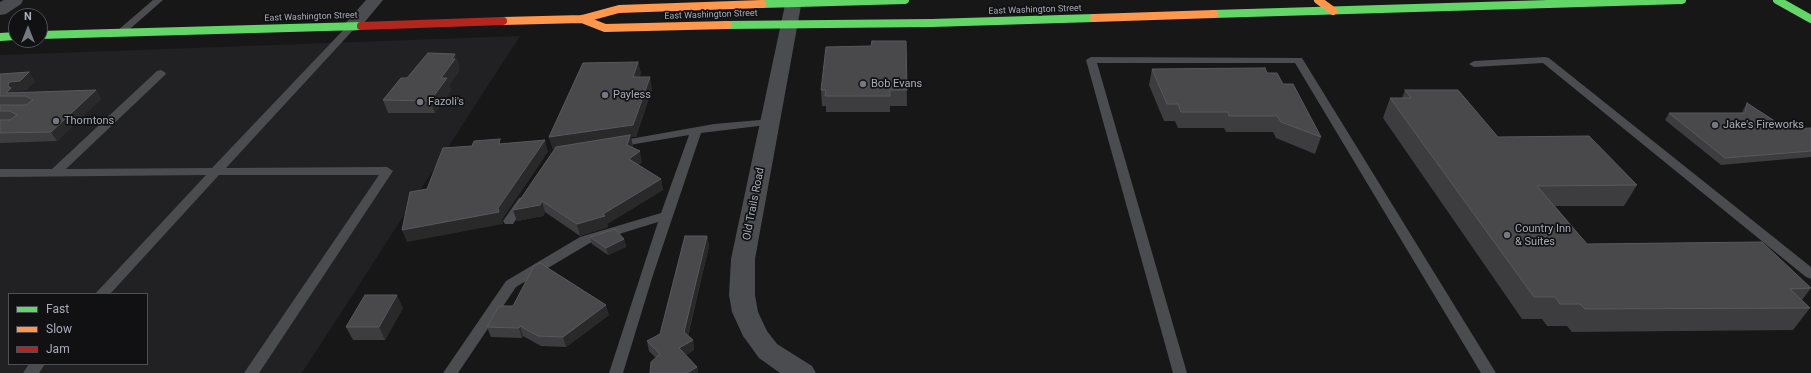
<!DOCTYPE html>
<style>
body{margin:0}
#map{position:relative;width:1811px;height:373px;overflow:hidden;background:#171717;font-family:Roboto,sans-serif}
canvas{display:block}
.legend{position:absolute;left:8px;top:293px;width:140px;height:72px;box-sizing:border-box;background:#111113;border:1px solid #4d4f55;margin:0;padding:5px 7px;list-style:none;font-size:12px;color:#a8adb8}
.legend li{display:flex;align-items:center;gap:8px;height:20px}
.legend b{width:20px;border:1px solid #4d4f55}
.north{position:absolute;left:8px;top:8px;width:40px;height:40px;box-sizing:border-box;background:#111113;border:1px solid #4d4f55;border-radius:50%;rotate:0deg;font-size:11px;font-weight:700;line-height:16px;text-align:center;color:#a8adb8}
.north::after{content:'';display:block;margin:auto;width:14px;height:18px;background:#757880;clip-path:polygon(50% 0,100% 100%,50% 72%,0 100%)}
</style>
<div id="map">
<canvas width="1811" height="373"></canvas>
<ul class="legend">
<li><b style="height:5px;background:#63d668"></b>Fast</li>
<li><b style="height:5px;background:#ff974d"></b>Slow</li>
<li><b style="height:5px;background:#b3261e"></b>Jam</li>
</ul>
<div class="north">N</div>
</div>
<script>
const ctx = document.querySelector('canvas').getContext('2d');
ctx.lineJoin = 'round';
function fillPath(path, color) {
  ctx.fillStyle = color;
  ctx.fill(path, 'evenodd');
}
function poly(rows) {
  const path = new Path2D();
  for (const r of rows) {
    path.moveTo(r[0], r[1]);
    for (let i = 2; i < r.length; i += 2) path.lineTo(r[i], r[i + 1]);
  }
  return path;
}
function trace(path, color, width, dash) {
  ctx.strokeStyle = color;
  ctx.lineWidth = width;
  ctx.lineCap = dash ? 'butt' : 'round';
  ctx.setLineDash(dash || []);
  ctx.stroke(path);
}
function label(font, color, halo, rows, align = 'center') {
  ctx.font = font + ' Roboto,sans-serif';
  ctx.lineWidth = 3.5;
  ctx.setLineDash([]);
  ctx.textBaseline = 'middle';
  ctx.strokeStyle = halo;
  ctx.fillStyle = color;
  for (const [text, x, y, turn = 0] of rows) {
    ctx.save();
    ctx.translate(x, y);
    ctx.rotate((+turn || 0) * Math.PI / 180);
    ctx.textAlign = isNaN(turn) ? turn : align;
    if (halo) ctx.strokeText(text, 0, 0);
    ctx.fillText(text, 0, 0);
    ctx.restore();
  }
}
fillPath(poly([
 [520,36,302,373,0,373,0,55],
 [9,294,147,294,147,364,9,364]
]), '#212123');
fillPath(poly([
 [153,0,163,0,123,35,117,35,115,33,117,31,153,0],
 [352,23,355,24,357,26,355,28,226,168,387,167,393,171,259,373,244,373,379,175,219,175,110,294,95,294,206,175,0,177,0,169,52,169,157,71,161,70,166,73,165,75,66,169,212,168,349,24,352,23],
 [1091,57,1302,58,1496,373,1481,373,1295,63,1097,63,1187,373,1173,373,1086,60,1091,57],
 [1545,57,1549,58,1811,267,1811,279,1806,277,1543,63,1474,67,1469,64,1474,61,1545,57],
 [771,119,775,120,776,122,775,124,701,133,653,275,623,373,609,373,658,222,590,243,516,287,458,373,443,373,506,281,580,237,661,213,689,135,617,147,613,146,611,144,613,142,714,124,771,119],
 [523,197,527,198,529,201,513,224,505,224,503,221,505,218,519,198,523,197],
 [29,364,45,364,39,373,23,373,29,364]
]), '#4b4c50');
fillPath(poly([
 [4,0,23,0,21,4,6,14,0,15,0,2,4,0],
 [366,0,383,0,358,30,352,31,346,30,343,26,366,0],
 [786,0,802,0,755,259,755,295,758,312,767,331,777,344,812,366,816,373,780,373,759,358,743,336,732,312,729,295,731,259,786,0]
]), '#4b4c50');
trace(poly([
 [1777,0,1811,19],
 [762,4,905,0],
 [1214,14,1682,0],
 [727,25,932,23,1094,18],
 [40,35,361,26],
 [0,37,16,36]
]), '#63d668', 8);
trace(poly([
 [1318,0,1333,11],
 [1094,18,1214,14],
 [582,19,605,28,727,25],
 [503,21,582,19,619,9,762,4]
]), '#ff974d', 8);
trace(poly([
 [361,26,503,21]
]), '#b3261e', 8);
fillPath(poly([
 [906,41,907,106,890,106,890,112,826,112,826,106,822,106,821,90,871,46],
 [455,54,459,66,458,68,459,71,449,85,451,90,435,113,388,113,383,100,407,78],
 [638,62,641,74,639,77,652,89,636,137,631,137,633,146,632,148,642,162,638,165,661,179,663,190,607,224,608,227,580,236,545,212,543,216,517,221,513,210,555,149,553,149,549,137],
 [1152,69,1267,73,1283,84,1321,137,1315,154,1276,138,1273,132,1226,132,1224,128,1178,128,1175,121,1164,121,1149,85],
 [0,74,35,81,26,90,15,91,14,93,96,90,101,99,57,141,0,143],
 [1405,90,1498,137,1637,185,1624,206,1555,206,1587,244,1811,288,1802,300,1810,308,1793,330,1572,332,1567,326,1547,326,1542,319,1522,319,1383,118,1390,98,1402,98],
 [1747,103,1787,129,1811,128,1811,157,1721,165,1665,120,1669,113,1742,113,1743,110],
 [707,236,709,246,688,336,693,340,694,350,686,355,697,367,698,373,650,373,656,358,649,351,647,341,660,334],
 [590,237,624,239,626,247,608,255,592,244],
 [403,308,385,340,353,340,346,327],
 [609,315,566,347,541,346,523,336,522,338,491,337,487,327]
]), '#3d3d3f');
fillPath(poly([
 [455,54,459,66,458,68,459,71,449,85,451,90,435,113,430,101,441,78,452,59],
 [638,62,641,74,635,89,633,77],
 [29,72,35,81,26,90,15,91,14,93,6,93,9,82],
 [650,77,652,89,636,137,631,137,633,146,629,156,627,145,630,138,553,149,549,137],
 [96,90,101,99,57,141,51,132],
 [545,140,548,152,502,220,503,224,407,242,402,230,498,208],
 [640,151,642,162,631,170,629,159],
 [661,179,663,190,607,224,608,227,580,236,577,224],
 [542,201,545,212,543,216,517,221,513,210],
 [707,236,709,246,686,342,684,332],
 [624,239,626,247,608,255,606,248],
 [397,295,403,308,385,340,379,327],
 [606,305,609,315,566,347,563,337],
 [520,326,523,336,522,338,519,328],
 [693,340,694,350,681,358,679,348],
 [697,367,698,373,687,373]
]), '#29292a');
const building = poly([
 [872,41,906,41,907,90,890,90,890,96,825,96,826,90,821,90,826,47,871,46,872,41],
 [428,53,455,54,452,59,455,59,441,78,447,78,430,101,383,100,401,78,407,78,428,53],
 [638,62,633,77,650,77,633,125,549,137,583,63,638,62],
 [1265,68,1267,73,1277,73,1283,84,1293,84,1321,137,1281,122,1277,116,1229,116,1228,112,1181,112,1178,104,1167,104,1152,69,1265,68],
 [29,72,20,81,9,82,8,86,11,88,6,93,96,90,51,132,0,133,0,120,10,120,17,115,10,111,0,111,0,105,26,105,33,100,26,96,0,96,0,74,29,72],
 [1405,90,1458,90,1498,137,1589,136,1637,185,1537,186,1587,244,1762,242,1811,288,1790,289,1810,308,1585,309,1580,304,1560,304,1555,297,1534,297,1390,98,1411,98,1405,90],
 [1747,103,1787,129,1811,128,1811,151,1725,158,1669,113,1745,113,1747,103],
 [630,135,627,145,640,151,629,159,661,179,603,214,605,216,577,224,542,201,540,205,513,210,556,147,630,135],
 [500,139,499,144,545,140,498,208,499,212,402,230,410,192,427,189,443,148,472,146,474,141,500,139],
 [615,229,624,239,606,248,590,237,615,229],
 [685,236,707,236,684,332,693,340,679,348,697,367,687,373,650,373,651,362,660,354,647,341,660,334,685,236],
 [540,263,606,305,563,337,538,336,520,326,519,328,487,327,499,306,513,306,534,266,540,263],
 [365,295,397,295,379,327,346,327,365,295]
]);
fillPath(building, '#49494c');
trace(building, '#58595d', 1);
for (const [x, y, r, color] of [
 [863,84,4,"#757880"],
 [605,95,4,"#757880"],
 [420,102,4,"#757880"],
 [56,121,4,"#757880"],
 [1715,125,4,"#757880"],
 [1507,235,4,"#757880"]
]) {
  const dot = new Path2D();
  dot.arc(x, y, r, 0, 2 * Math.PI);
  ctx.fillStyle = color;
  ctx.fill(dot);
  trace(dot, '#111113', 1.5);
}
label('9px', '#a8adb8', '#111113', [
 ["East Washington Street",1035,10,-2],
 ["East Washington Street",711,15,-2],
 ["East Washington Street",311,17,-2]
]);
label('11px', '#a8adb8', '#111113', [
 ["Bob Evans",871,84],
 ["Payless",613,95],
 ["Fazoli's",428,102],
 ["Thorntons",64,121],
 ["Jake's Fireworks",1723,125],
 ["Country Inn",1515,229],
 ["& Suites",1515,242]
], 'left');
label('11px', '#a8adb8', '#111113', [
 ["Old Trails Road",754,204,-79]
]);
</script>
